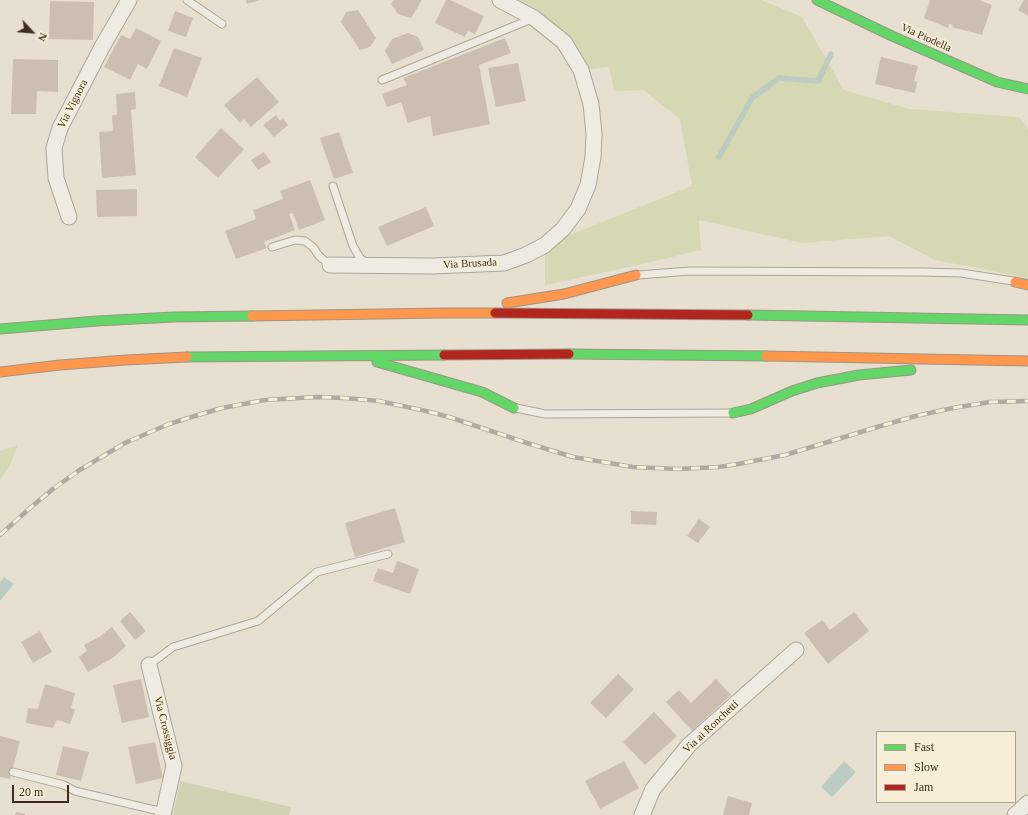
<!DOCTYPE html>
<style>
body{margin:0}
#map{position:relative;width:1028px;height:815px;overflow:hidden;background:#e7e0d1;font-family:"Times New Roman",serif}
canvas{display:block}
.legend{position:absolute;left:876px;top:731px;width:140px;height:72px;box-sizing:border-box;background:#f7eed8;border:1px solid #ada18e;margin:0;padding:5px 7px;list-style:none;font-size:12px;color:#3d2e20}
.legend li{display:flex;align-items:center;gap:8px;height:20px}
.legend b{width:20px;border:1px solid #ada18e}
.north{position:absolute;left:12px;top:12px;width:40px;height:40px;-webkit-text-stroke:3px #f7eed8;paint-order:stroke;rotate:116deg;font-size:11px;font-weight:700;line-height:16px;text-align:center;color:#3d2e20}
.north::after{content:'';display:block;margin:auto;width:14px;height:18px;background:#3d2e20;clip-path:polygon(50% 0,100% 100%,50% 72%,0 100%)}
.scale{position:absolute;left:12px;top:785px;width:57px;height:18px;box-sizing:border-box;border:2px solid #3d2e20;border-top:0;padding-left:5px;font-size:12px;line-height:14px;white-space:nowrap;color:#3d2e20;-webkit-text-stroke:3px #f7eed8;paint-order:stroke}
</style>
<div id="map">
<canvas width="1028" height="815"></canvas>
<ul class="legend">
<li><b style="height:5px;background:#63d668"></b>Fast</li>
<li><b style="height:5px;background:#ff974d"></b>Slow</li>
<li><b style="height:5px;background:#b3261e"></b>Jam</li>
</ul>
<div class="north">N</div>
<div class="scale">20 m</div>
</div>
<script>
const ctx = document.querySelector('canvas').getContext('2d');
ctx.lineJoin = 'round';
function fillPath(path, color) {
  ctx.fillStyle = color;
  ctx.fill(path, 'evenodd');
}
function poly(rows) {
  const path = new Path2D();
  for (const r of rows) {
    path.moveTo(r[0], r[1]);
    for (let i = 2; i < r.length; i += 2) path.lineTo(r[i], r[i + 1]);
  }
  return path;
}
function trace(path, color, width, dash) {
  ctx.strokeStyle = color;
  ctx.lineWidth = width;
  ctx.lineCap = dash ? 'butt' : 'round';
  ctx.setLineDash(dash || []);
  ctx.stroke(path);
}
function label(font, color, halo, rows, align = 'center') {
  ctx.font = font + ' "Times New Roman",serif';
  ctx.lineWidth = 3.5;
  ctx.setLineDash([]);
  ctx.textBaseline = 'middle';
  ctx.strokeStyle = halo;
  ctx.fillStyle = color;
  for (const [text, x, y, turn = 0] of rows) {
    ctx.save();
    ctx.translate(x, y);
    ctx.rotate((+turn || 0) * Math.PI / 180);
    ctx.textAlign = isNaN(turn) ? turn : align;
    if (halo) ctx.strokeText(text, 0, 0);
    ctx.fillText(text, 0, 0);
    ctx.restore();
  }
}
fillPath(poly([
 [500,0,761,0,802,17,844,90,909,109,1019,117,1028,129,1028,278,935,260,889,236,802,243,699,220,701,250,629,267,545,285,545,245,692,186,680,119,643,90,614,91,609,67,581,70,564,42],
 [18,445,9,467,0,479,0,451]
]), '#d6d7b3');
fillPath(poly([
 [180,781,291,807,289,815,173,815]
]), '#d1d1b3');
fillPath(poly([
 [4,577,14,584,0,601,0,582],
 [844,761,856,772,832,797,821,787]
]), '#bcccc2');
trace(poly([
 [719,157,752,98,779,78,818,81,831,54]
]), '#bcccc2', 5.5);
fillPath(poly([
 [246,0,260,0,247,4],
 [394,0,422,0,411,18,398,14,391,4],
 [446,0,450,0,484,16,475,34,468,31,465,37,435,23],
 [930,0,979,0,992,5,982,35,952,27,953,25,949,24,948,28,924,18],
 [1024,0,1028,0,1028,16,1018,10],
 [50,1,94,2,93,40,49,39],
 [358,10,376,38,370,47,360,50,341,22,346,12],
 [175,11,193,18,186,37,168,31],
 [136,28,161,41,147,69,138,64,130,80,104,67,121,35,130,39],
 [408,33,418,37,424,50,392,64,385,51,392,39],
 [505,38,511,53,479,65,490,124,433,136,430,116,408,123,401,102,387,107,382,94,407,85,403,78],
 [174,48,202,58,187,97,159,86],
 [881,57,918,66,914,81,917,82,915,93,875,84],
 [13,59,58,60,58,92,37,91,36,114,11,114],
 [518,63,526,101,496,107,488,68],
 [257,77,279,102,251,127,244,119,240,123,224,105],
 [135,92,136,109,131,110,136,175,102,178,99,132,113,131,112,115,117,115,116,94],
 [276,115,280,121,283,119,288,125,274,137,263,125],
 [221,128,244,149,218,178,195,157],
 [339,132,353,173,334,179,320,138],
 [264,152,271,162,258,170,251,160],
 [310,180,325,220,299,230,293,213,289,214,295,230,264,242,267,248,236,259,225,231,256,219,253,210,283,199,280,191],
 [137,189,137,216,97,217,96,190],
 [426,207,434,226,387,246,378,227],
 [395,508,405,542,355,557,345,523],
 [631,511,657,512,656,525,631,524],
 [699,519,710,527,698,543,687,536],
 [397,561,419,569,410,594,373,581,378,568,393,573],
 [130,612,146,631,135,640,120,621],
 [854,612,869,631,828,664,804,633,822,620,830,630],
 [112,627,126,646,114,657,88,672,79,657,87,651,84,645,99,637],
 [40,631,52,652,33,663,21,642],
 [618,674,634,689,606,718,590,703],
 [141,679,149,717,122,723,113,685],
 [716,679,731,695,692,731,666,702,679,690,691,703],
 [45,684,75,693,71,708,75,710,70,724,57,720,53,728,26,723,28,708,38,709],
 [654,712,677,736,645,765,623,742],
 [0,736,20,741,10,779,0,777],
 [155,742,163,778,136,784,128,747],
 [63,746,89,752,81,781,56,775],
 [624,761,639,788,600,809,585,781],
 [728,796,752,803,749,815,723,815],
 [16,812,25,814,25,815,15,815]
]), '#cbbfb2');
const lane = poly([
 [187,0,222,24],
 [382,80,534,18],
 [333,186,353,246,360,258,367,263],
 [272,247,295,240,305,241,313,247,319,256,330,265],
 [638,275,690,271,922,272,961,273,1013,281],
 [516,408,545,414,731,413],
 [149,665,173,647,258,621,293,592,317,572,388,554],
 [13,772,64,785,75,791,163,812]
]);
const street = poly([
 [69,217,56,178,54,148,60,128,102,47,129,0],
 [330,265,433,266,504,263,526,255,545,245,563,229,578,209,588,185,593,157,594,134,591,104,581,70,564,42,534,18,500,0],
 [149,665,174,766,163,815],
 [642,815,653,789,689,745,796,650],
 [1015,815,1028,803]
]);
const fast = poly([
 [817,0,892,36,997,82,1028,89],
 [748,315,1028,320],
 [0,329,97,321,174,317,252,316],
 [569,354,766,356],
 [187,357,444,355],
 [377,362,482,392,514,408],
 [733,413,751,409,792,391,817,383,859,375,911,370]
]);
const slow = poly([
 [1015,282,1028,285],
 [507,303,564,294,636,275],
 [252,316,444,313,495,313],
 [766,356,1028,361],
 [0,372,60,365,126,360,187,357]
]);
const jam = poly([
 [495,313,748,315],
 [444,355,569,354]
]);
trace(lane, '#ada599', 9);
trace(street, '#ada599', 17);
trace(fast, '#9c958a', 11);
trace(slow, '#9c958a', 11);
trace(jam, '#9c958a', 11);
trace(lane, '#efebe3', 7);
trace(street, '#efebe3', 15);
trace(fast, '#63d668', 9);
trace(slow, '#ff974d', 9);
trace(jam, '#b3261e', 9);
const rail = poly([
 [0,535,30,508,53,489,78,471,125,443,169,424,198,415,222,408,265,400,318,397,344,398,379,401,426,411,449,417,527,443,573,457,633,467,678,469,719,467,738,464,785,455,884,425,916,416,953,408,990,402,1028,401]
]);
trace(rail, '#afaaa2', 4.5);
trace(rail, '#f7eed8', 3, [9]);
label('11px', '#3d2e20', '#f7eed8', [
 ["Via Piodella",926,38,24],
 ["Via Vignora",73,104,-63],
 ["Via Brusada",470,264,-3],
 ["Via ai Ronchetti",711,727,-43],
 ["Via Crossiggia",165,728,76]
]);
</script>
